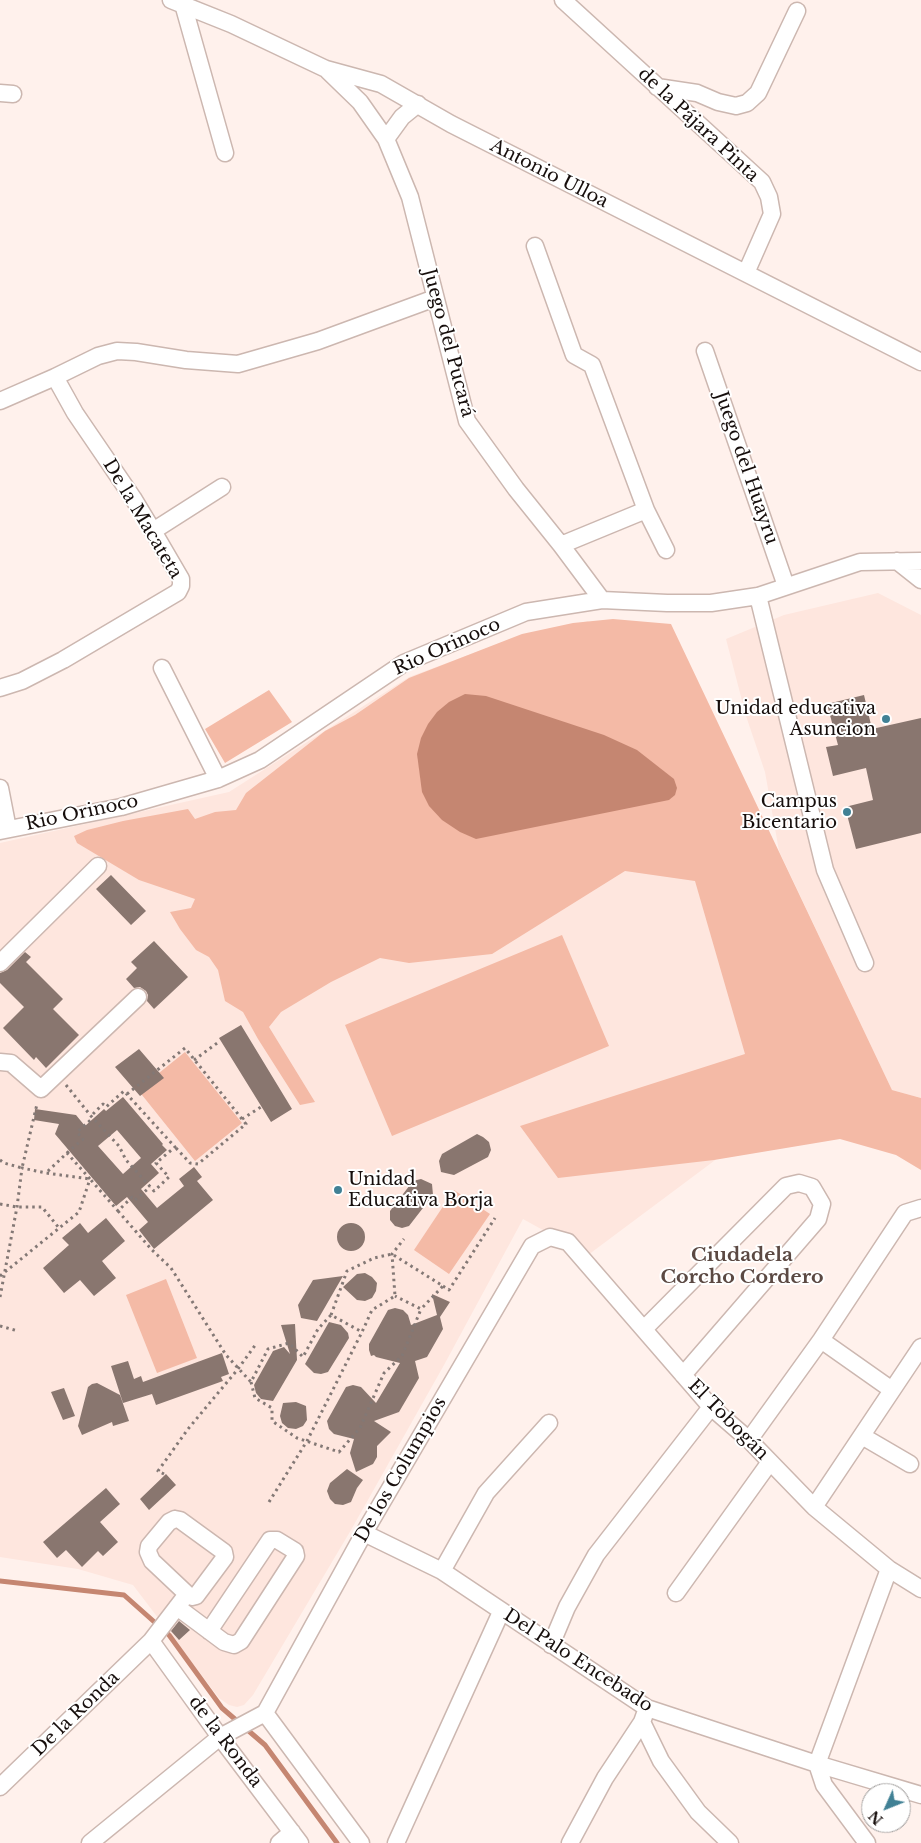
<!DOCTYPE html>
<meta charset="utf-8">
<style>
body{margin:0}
#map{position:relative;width:921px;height:1843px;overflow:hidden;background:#fff1ec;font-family:"Libre Baskerville",serif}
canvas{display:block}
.north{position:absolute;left:861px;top:1783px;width:50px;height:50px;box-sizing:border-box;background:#fff;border:1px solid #a29f9e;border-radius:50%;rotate:226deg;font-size:14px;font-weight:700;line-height:20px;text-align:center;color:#160e0c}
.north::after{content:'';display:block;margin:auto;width:18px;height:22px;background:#418195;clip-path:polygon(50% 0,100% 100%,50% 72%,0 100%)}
</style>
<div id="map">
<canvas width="921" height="1843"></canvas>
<div class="north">N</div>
</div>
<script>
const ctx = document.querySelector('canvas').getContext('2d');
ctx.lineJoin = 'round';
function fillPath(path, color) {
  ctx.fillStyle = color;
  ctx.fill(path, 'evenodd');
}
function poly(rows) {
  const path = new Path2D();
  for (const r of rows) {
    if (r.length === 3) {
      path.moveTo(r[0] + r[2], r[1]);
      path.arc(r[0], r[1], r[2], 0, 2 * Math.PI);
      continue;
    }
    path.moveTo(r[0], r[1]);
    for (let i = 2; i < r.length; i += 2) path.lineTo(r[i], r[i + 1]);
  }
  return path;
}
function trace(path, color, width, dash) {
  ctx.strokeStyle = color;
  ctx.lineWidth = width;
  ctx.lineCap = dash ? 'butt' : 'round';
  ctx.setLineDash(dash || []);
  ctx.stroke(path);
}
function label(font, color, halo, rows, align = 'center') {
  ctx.font = font + ' "Libre Baskerville",serif';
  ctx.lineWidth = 4;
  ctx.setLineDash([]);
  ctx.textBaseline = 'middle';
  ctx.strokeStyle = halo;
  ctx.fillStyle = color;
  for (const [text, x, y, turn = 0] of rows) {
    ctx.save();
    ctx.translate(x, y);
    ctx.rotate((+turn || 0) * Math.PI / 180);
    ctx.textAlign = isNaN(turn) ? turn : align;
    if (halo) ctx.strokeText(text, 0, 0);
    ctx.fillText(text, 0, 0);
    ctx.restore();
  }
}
fillPath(poly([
 [878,593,921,615,921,1098,892,1090,779,851,765,772,746,716,726,639,784,615],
 [588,621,711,777,805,1093,588,1255,523,1219,444,1365,351,1530,253,1695,244,1705,237,1707,229,1705,219,1698,133,1585,78,1569,0,1557,0,843,229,792,409,677,525,634]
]), '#fee6de');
fillPath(poly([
 [613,619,671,624,892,1090,921,1098,921,1170,896,1155,840,1139,714,1160,558,1178,520,1126,745,1054,695,881,625,871,492,954,409,963,380,958,331,982,281,1012,269,1027,315,1102,300,1105,258,1039,243,1012,225,1001,218,970,209,957,196,950,180,929,170,912,191,908,195,899,139,880,77,843,74,836,87,830,123,821,188,809,195,819,215,812,236,810,246,793,325,731,355,715,409,678,522,634,573,623],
 [269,690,292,722,225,763,205,729],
 [562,935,609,1046,392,1136,345,1025],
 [185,1052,242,1123,195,1161,138,1090],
 [454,1190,490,1214,449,1274,414,1250],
 [166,1279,197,1358,157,1373,126,1295]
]), '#f4baa6');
fillPath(poly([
 [465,694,486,696,604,735,637,750,674,779,677,788,675,795,669,800,476,839,460,832,442,820,429,806,422,792,417,754,421,738,428,724,437,712,449,702]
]), '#c58671');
trace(poly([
 [0,1581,124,1595,169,1635,222,1708,265,1745,337,1843]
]), '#c58671', 5);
fillPath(poly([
 [864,695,872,729,921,718,921,833,856,849,845,807,873,800,866,768,833,776,826,747,838,745,827,704],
 [111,875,146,911,131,925,96,889],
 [154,941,188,977,154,1009,147,1001,148,995,146,991,140,987,134,988,126,979,137,968,131,962],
 [25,952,31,957,26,962,63,999,53,1009,79,1035,46,1068,36,1057,34,1060,3,1028,24,1007,0,983,0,973,7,970],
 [241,1025,292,1109,271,1122,219,1038],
 [139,1049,164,1078,140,1096,115,1067],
 [123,1097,163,1144,162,1145,167,1150,151,1164,159,1173,141,1189,157,1208,184,1186,179,1179,194,1167,202,1177,197,1181,213,1200,154,1249,139,1230,148,1222,127,1197,116,1206,55,1134,59,1124,34,1120,35,1109,76,1115,85,1126,104,1109,106,1111],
 [117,1130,141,1158,123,1174,98,1146],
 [477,1134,483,1137,489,1142,491,1150,488,1157,454,1175,441,1172,439,1161,442,1154],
 [421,1179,432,1184,433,1195,409,1226,402,1228,395,1226,390,1220,390,1211,413,1181],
 [106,1218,125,1241,102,1261,116,1278,94,1296,80,1280,64,1293,43,1268,69,1245,62,1238,80,1223,88,1233],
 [351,1237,14],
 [365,1273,372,1277,377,1283,376,1291,372,1298,365,1301,357,1300,343,1287,357,1274],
 [343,1276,317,1321,301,1318,298,1305,313,1280],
 [432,1294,450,1302,440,1317,443,1329,427,1357,415,1361,419,1378,399,1412,374,1421,391,1432,377,1446,377,1457,373,1464,356,1472,350,1453,354,1439,334,1434,329,1429,327,1421,346,1387,353,1385,361,1387,376,1403,400,1363,376,1357,374,1355,371,1356,369,1350,369,1344,388,1310,395,1308,403,1310,408,1315,411,1325,437,1315],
 [329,1322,341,1325,348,1333,349,1338,328,1372,321,1374,314,1373,305,1364],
 [295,1324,297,1360,273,1401,261,1399,256,1393,254,1385,273,1351,284,1347,290,1354,281,1325],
 [222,1353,229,1374,221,1377,223,1381,156,1405,152,1394,123,1403,111,1366,128,1361,134,1379,141,1376,143,1382],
 [97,1383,120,1395,129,1421,113,1426,112,1422,82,1435,78,1426,88,1387,92,1384],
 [64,1388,75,1416,63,1420,51,1392],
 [296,1402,306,1406,307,1420,303,1426,296,1429,288,1428,282,1423,280,1416,283,1403],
 [347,1469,363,1480,357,1488,351,1502,343,1505,335,1504,330,1499,327,1491,330,1483],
 [166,1474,176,1485,149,1510,140,1499],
 [106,1488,120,1504,100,1522,118,1542,103,1556,98,1551,82,1567,66,1550,57,1558,43,1542],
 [179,1621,190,1630,179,1640,171,1631]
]), '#89766f');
const minor = poly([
 [171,0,231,24,326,69,381,84,451,124,921,362],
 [563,0,762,182,769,197,772,214,746,273],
 [183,4,225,153],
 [328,71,360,102,386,139,410,197,467,421,516,489,561,545,602,600],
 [657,87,697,93,718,102,736,106,747,103,758,93,797,11],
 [0,93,13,94],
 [386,139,402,117,418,104],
 [535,246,574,355,592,365,646,510,666,550],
 [705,351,786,586],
 [0,401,55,377,98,356,117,351,136,352,186,360,238,364,318,341,435,298],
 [153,531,222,487],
 [561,545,646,510],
 [897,561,921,580],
 [758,596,825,870,865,963],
 [162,668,218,779],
 [0,688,22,681,63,660,178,592,181,586,181,579,153,531,133,498,75,413,55,377],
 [0,788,8,829],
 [0,831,121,807,218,779,260,760,404,663,526,612,602,600,667,603,711,603,758,596,860,562,921,561],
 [0,963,98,866],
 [0,1062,11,1063,41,1089,138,997],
 [644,1329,786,1186,799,1183,812,1187,822,1204,818,1219,683,1375],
 [821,1340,892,1390],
 [862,1436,910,1464],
 [749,1440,821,1340,905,1213,921,1208],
 [814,1507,921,1347],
 [175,1519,180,1520,224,1552,225,1557,196,1596,192,1597,187,1594,152,1561,148,1552,149,1546,169,1522,175,1519],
 [364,1533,442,1571,647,1708,817,1764,921,1795],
 [442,1571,486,1493,549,1423],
 [676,1593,770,1462],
 [177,1607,224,1642,234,1645,241,1641,296,1556,295,1551,277,1540,270,1540,209,1631],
 [151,1641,220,1737,300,1843],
 [551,1645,567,1607,596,1555,711,1407],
 [265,1713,364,1533,532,1246,550,1237,568,1242,711,1407,749,1440,814,1507,889,1569,921,1589],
 [265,1713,361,1843],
 [642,1722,661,1761,698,1812,730,1843],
 [0,1787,151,1641,187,1594],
 [90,1843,220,1737,265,1713],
 [279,1843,292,1832],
 [396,1843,501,1612],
 [570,1843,605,1778,642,1722,647,1708],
 [867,1843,824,1785,817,1764,889,1569]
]);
trace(minor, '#ccb7b0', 19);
trace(poly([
 [194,1060,220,1041],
 [66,1085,91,1116,119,1146,126,1160,154,1191,169,1177,156,1163,175,1147,124,1091,106,1107,103,1104,91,1116],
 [127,1094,185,1048,246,1124,198,1164,190,1163,175,1147],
 [242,1119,261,1107],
 [67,1153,83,1139,77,1132,93,1118],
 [0,1160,4,1163,22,1168,37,1104],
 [0,1204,17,1207,42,1207,59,1228],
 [118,1211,152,1250,171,1268,226,1355,251,1382,268,1349,289,1343,303,1357,318,1329,331,1315,362,1332,372,1310,395,1296,392,1254,404,1239],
 [0,1276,79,1212,90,1179,67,1153,46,1173],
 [443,1286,449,1290,495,1218],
 [0,1297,17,1207,22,1168,46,1173,90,1179,118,1211,132,1197,135,1200,150,1187],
 [331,1315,347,1271,374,1258,392,1254,443,1286,421,1309,395,1296],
 [0,1326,18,1331],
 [251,1382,255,1398,272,1408,272,1421,297,1438,339,1452,360,1428,384,1373,402,1356,421,1309],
 [164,1474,158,1471,188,1429,238,1369,256,1344],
 [269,1502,307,1441,362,1332]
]), '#837875', 3, [2.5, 4]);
trace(minor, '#fff', 16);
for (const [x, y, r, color] of [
 [886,719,5,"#418195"],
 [847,812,5,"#418195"],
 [338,1190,5,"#418195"]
]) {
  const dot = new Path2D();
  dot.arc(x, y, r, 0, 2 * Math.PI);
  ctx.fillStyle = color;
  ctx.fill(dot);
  trace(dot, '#fff', 2);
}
label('18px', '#160e0c', '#fff', [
 ["de la Pájara Pinta",698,125,43],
 ["Antonio Ulloa",549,174,27],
 ["Juego del Pucará",448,343,75],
 ["Juego del Huayru",746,468,71],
 ["De la Macateta",142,519,59],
 ["Rio Orinoco",447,647,-24],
 ["Rio Orinoco",82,813,-12],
 ["El Tobogán",728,1420,45],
 ["De los Columpios",401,1470,-60],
 ["Del Palo Encebado",578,1661,33],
 ["De la Ronda",76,1714,-44],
 ["de la Ronda",225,1742,53]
]);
label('18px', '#160e0c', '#fff', [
 ["Unidad educativa",876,709],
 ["Asuncion",876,730],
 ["Campus",837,802],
 ["Bicentario",837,823],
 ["Unidad",348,1180,"left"],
 ["Educativa Borja",348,1201,"left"]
], 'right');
label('bold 19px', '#5b4943', '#fff', [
 ["Ciudadela",742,1256],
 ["Corcho Cordero",742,1278]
]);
</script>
